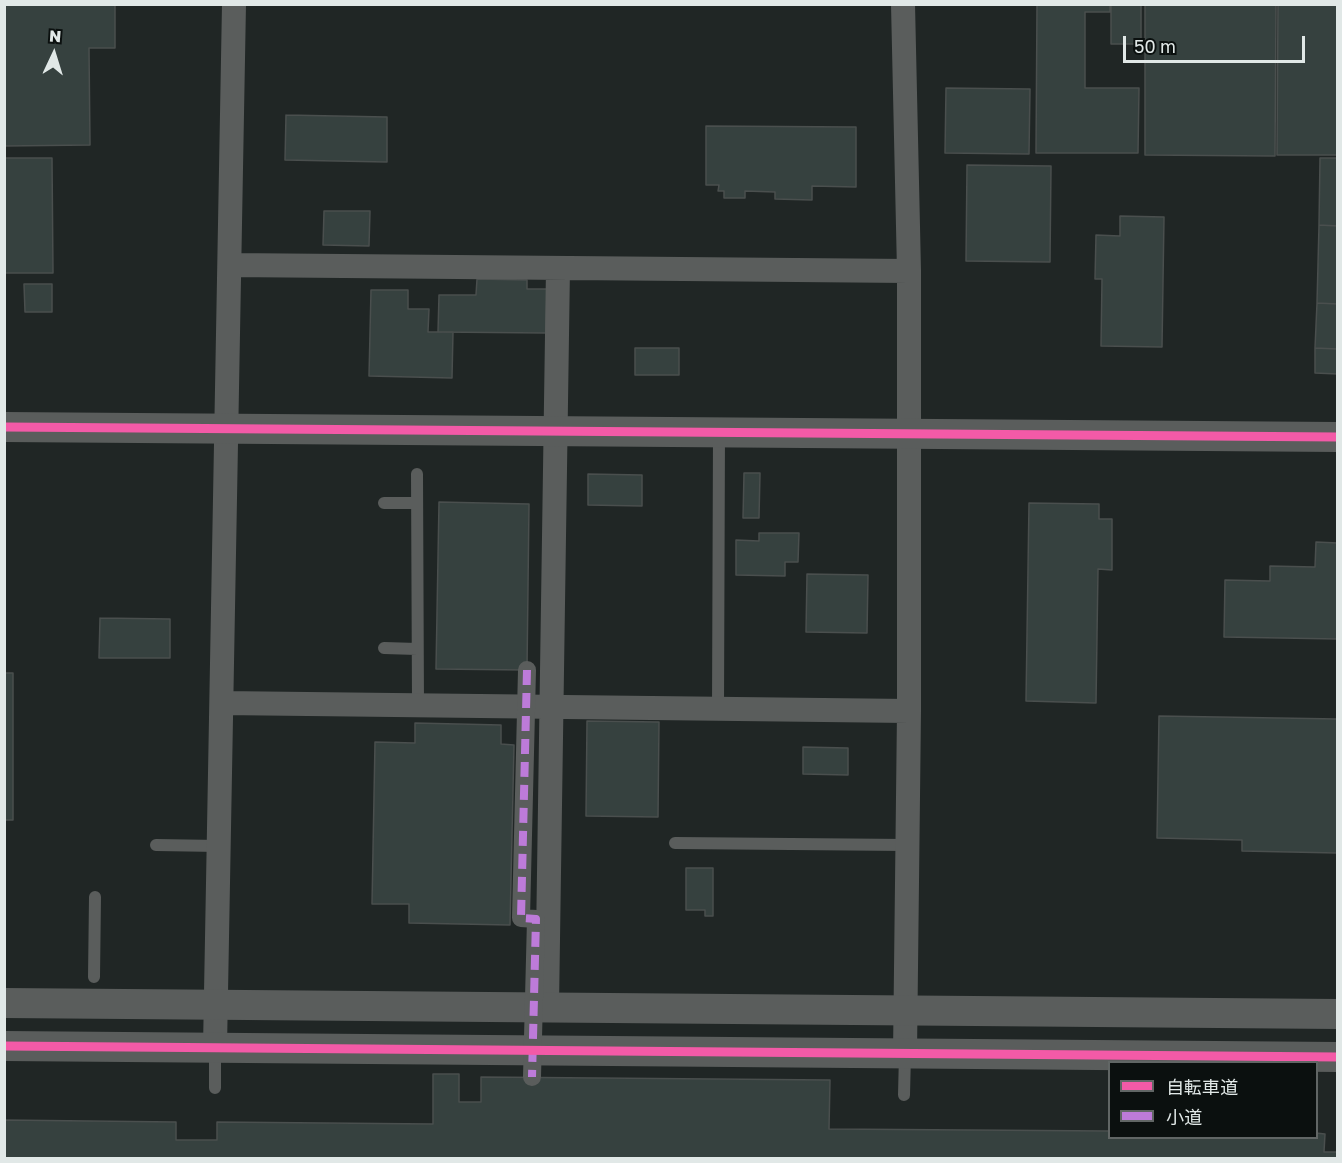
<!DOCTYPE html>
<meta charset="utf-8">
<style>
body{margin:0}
#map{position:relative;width:1342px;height:1163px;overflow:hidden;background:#202625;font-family:"Golos Text","Noto Sans JP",sans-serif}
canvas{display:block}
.frame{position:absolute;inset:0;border:6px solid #e1e8e7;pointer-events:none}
.legend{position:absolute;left:1108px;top:1061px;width:210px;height:78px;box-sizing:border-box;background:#0b100f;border:2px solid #616665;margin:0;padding:8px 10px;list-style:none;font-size:18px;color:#e1e8e7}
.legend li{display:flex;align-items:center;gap:12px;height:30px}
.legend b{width:30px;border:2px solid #616665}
.north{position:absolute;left:24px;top:24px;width:60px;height:60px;-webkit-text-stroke:4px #0b100f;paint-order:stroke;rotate:4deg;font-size:16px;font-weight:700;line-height:24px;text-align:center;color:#e1e8e7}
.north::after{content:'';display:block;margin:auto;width:21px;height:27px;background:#e1e8e7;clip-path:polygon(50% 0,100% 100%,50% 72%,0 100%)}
.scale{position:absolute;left:1123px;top:36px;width:182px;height:27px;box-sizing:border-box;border:3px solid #e1e8e7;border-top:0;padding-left:8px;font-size:18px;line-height:21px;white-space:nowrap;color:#e1e8e7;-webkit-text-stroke:4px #0b100f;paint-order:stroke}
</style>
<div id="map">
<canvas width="1342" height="1163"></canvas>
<div class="frame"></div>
<ul class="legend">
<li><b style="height:8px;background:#f35aa7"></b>自転車道</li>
<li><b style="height:8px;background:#bd7bd9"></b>小道</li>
</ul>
<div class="north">N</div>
<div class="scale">50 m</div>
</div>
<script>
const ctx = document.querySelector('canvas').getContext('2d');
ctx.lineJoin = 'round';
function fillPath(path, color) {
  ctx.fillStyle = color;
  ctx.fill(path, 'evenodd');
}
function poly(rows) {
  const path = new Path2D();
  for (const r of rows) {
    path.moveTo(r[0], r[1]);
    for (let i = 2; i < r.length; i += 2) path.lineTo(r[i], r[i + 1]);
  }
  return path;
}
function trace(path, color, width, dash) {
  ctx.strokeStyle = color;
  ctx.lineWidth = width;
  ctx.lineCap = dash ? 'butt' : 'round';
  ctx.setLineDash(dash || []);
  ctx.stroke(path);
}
const building = poly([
 [4,4,115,4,115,48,89,48,90,145,4,146,4,4],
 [1037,4,1110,4,1110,12,1085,12,1085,88,1139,88,1138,153,1036,153,1037,4],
 [1111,4,1141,4,1141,44,1111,44,1111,4],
 [1145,4,1276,4,1275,156,1145,155,1145,4],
 [1278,4,1338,4,1338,155,1277,155,1278,4],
 [946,88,1030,89,1029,154,945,153,946,88],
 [286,115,387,117,387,162,285,160,286,115],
 [706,126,856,127,856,187,812,186,812,200,775,199,775,192,745,191,745,198,724,198,724,191,718,191,719,185,706,185,706,126],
 [4,158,52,158,53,273,4,273,4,158],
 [1320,158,1338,158,1338,226,1319,225,1320,158],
 [967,165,1051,166,1050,262,966,261,967,165],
 [324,211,370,211,369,246,323,245,324,211],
 [1120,216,1164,217,1162,347,1101,346,1102,279,1095,279,1096,235,1120,236,1120,216],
 [1319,225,1338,226,1338,304,1317,303,1319,225],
 [477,279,527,280,527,289,547,289,546,333,438,332,439,295,476,295,477,279],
 [24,284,52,284,52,312,25,312,24,284],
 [371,290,408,290,408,309,429,309,428,332,453,332,452,378,369,376,371,290],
 [1317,303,1338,304,1338,349,1315,348,1317,303],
 [635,348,679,348,679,375,635,375,635,348],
 [1315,348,1338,349,1338,374,1315,373,1315,348],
 [744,473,760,473,759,518,743,518,744,473],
 [588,474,642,475,642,506,588,505,588,474],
 [439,502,529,504,527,670,436,669,439,502],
 [1029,503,1099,504,1099,519,1112,519,1112,570,1098,569,1096,703,1026,701,1029,503],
 [759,533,799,533,798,562,785,562,785,576,736,575,736,540,759,541,759,533],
 [1316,542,1338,543,1338,639,1224,637,1225,580,1270,581,1270,566,1315,567,1316,542],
 [807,574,868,575,867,633,806,632,807,574],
 [100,618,170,619,170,658,99,658,100,618],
 [4,673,13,673,13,820,4,820,4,673],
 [1159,716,1338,719,1337,853,1242,851,1242,840,1157,838,1159,716],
 [587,721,659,722,658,817,586,816,587,721],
 [415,723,501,725,501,744,514,745,510,925,409,923,409,904,372,904,375,742,415,743,415,723],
 [803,747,848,748,848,775,803,774,803,747],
 [686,868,713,868,713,916,705,916,705,910,686,910,686,868],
 [433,1074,459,1074,459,1102,481,1102,481,1077,830,1080,829,1129,1110,1131,1110,1138,1316,1138,1316,1133,1325,1134,1324,1152,1338,1152,1338,1158,4,1158,4,1120,176,1122,176,1140,217,1140,217,1122,433,1124,433,1074]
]);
fillPath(building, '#36413f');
trace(building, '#4a4f4e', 1.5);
trace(poly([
 [417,474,418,705],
 [384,503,417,503],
 [384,648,417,649],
 [718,708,719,433],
 [675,843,907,845],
 [156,845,219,846],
 [94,977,95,897],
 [215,1047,215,1088],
 [904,1095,905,1054]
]), '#5a5d5c', 12);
trace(poly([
 [903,4,909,271,909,711,905,1054],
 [230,265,909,271],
 [222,703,909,711],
 [547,1006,558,268],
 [215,1047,234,4]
]), '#5a5d5c', 24);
trace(poly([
 [4,427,1338,437],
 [4,1003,1338,1014],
 [4,1046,1338,1057]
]), '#5a5d5c', 30);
trace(poly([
 [527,670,521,918,536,919,532,1077]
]), '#5a5d5c', 18);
trace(poly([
 [527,670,521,918,536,919,532,1077]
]), '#bd7bd9', 8, [15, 8]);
trace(poly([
 [4,427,1338,437],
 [4,1046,1338,1057]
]), '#f35aa7', 9);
</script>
